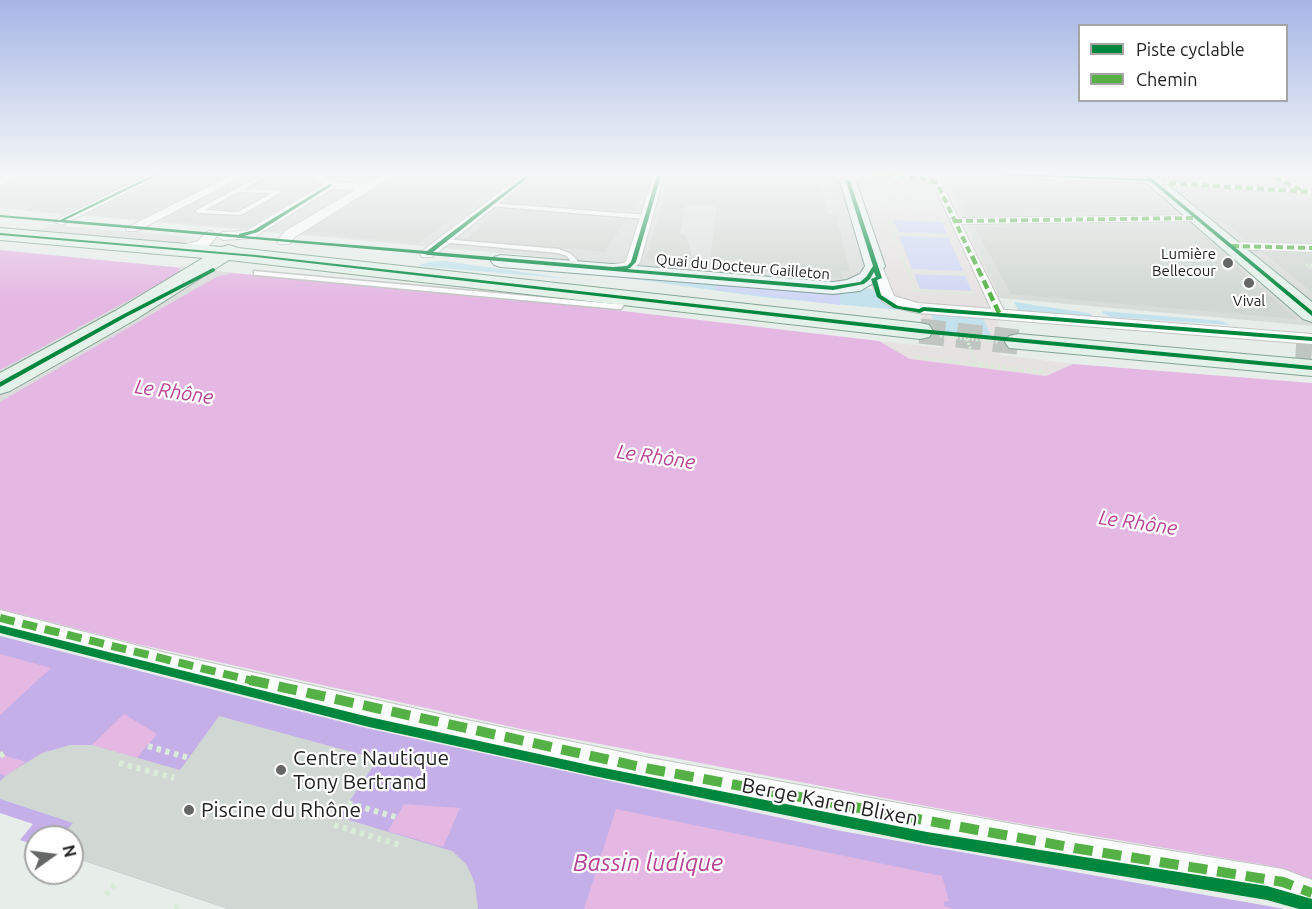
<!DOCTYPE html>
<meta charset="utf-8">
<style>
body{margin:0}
#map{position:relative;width:1312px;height:909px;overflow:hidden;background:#e7eeea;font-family:Ubuntu,sans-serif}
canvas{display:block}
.legend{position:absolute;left:1078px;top:24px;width:210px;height:78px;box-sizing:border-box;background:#fff;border:2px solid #a5a5a5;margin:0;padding:8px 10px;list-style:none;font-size:18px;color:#1f1f1f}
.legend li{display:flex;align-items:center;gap:12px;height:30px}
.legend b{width:30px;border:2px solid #a5a5a5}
.north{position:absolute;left:24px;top:825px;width:60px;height:60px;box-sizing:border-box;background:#fff;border:2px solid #a5a5a5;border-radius:50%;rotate:76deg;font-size:16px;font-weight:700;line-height:24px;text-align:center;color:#1f1f1f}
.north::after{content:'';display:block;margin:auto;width:21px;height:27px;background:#656766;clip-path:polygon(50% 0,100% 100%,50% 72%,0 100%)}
</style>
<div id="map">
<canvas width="1312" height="909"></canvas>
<ul class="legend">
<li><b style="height:8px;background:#00873e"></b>Piste cyclable</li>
<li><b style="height:8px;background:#55b145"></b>Chemin</li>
</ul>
<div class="north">N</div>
</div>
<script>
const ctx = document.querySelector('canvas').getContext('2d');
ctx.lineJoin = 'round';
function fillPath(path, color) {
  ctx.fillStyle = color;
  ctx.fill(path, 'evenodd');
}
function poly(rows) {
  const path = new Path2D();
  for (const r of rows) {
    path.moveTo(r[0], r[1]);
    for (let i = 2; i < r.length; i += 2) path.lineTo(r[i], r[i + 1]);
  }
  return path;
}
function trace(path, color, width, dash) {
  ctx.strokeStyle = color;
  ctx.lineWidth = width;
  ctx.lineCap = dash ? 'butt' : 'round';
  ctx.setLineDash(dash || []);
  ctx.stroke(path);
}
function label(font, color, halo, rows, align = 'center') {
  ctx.font = font + ' Ubuntu,sans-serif';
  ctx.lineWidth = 4.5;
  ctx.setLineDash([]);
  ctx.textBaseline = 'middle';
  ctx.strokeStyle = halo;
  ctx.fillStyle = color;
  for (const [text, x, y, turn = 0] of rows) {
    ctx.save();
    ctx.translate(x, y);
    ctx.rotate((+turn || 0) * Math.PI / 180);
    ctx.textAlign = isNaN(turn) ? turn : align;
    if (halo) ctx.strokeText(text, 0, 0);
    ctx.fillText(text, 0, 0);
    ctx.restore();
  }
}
fillPath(poly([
 [0,172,1312,172,1312,326,0,208]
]), '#d9ddda');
fillPath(poly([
 [445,261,571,279,418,266,428,262],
 [576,271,872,289,883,303,899,310,762,297],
 [1014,302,1089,313,1096,318,1019,312],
 [1103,311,1222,321,1230,325,1111,317,1102,313],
 [930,314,984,318,992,337,937,331]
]), '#c3e2ed');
fillPath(poly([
 [893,220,942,222,948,234,898,232],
 [899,236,949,238,964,272,912,269],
 [914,274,966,276,972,291,920,289],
 [717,283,840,292,840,305,714,290]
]), '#d0d7f5');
fillPath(poly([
 [0,636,366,728,841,831,1285,909,228,909,72,857,72,837,36,837,36,845,20,840,33,824,0,813]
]), '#c4afe8');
fillPath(poly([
 [719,185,711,256,676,253,686,205],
 [51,225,192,237,192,238,181,244,36,232]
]), '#dde0df');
fillPath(poly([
 [878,172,943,174,1006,312,993,311,1009,347,998,346,1001,355,1073,364,1046,376,910,359,879,341,942,348,940,340,929,339,918,308,892,296,855,181,864,175],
 [893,220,942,222,947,234,898,232],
 [899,236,949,238,963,271,912,269],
 [914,274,965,276,972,291,920,289],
 [931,314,983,318,992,337,937,331],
 [990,172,1131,172,1136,176,1132,177]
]), '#e6e2e2');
fillPath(poly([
 [0,250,518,301,529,300,879,341,910,359,1046,376,1073,364,1312,383,1312,881,1271,866,1000,820,521,729,137,644,0,609],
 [0,654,51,668,0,715],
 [124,714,157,734,137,758,92,745],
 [0,754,26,762,6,776,0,774],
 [404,804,460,808,443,847,388,831],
 [616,809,942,876,949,901,944,902,944,906,952,909,584,909]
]), '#e4b8e3');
fillPath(poly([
 [180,266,233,273,216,277,0,402,0,370,179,273]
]), '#dadddc');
fillPath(poly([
 [39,172,149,172,63,214,24,211,39,205,0,203,0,196,23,187,6,186],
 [169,172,233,172,139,219,87,215],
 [253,172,263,172,193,212,198,215,242,217,284,193,279,188,252,187,276,172,301,172,320,184,246,228,161,221],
 [401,172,523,172,510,181,508,178,419,243,305,233],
 [540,172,626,173,625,176,644,176,641,186,648,184,631,211,505,202],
 [1182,172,1259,172,1283,185,1169,179,1162,173,1185,174],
 [1276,172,1289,172,1312,181,1312,188,1305,187,1304,184],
 [678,176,820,181,827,214,836,214,850,271,841,270,843,278,709,267,717,206,686,205,680,233,686,235,695,266,655,262,646,258,670,178],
 [951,181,1152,190,1178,213,969,216],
 [1180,188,1312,196,1312,242,1246,240,1221,220,1218,223,1180,192,1185,192],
 [239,194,264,195,237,210,213,208],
 [497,209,626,220,605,252,467,239],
 [1190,223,1296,319,1011,294,974,226],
 [1262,252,1312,254,1312,292],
 [219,716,378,759,339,817,452,851,466,864,471,874,475,884,478,909,228,909,72,857,72,837,60,837,73,823,0,799,0,781,8,774,42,753,70,745,92,745,180,770]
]), '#d1d7d3');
trace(poly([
 [920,331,1018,342],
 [1296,347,1312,348]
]), '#bfc5c1', 25, [25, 12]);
const service = poly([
 [267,172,274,172,244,189,279,190,282,192,241,215,198,213,195,211,267,172],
 [238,192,272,193,238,212,205,210,238,192],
 [936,172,974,172,1157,179,1160,181,1157,183,939,174,936,172],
 [490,203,647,215,650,217,647,219,488,206,488,204,490,203],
 [443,239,559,249,571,254,577,260,578,266,571,268,570,260,567,256,558,253,441,242,441,240,443,239],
 [254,271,616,304,621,297,627,297,628,299,621,309,618,309,257,275,254,275,254,271]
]);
const pedestrian = poly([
 [1261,172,1271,172,1303,186,1303,189,1312,190,1312,194,1169,185,1165,183,1169,181,1294,188,1261,172],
 [876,173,922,176,940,181,958,218,1199,215,1203,218,1199,221,961,224,1006,315,1000,318,994,315,934,185,921,180,873,177,872,175,876,173],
 [0,610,166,653,457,718,650,758,1074,835,1283,869,1312,880,1312,906,1283,895,1074,861,650,780,457,738,166,669,0,626,0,610]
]);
const minor = poly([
 [20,172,34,172,0,186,0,179,20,172],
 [154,172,167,172,64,224,60,225,54,221,154,172],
 [238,172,251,172,137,231,127,231,126,228,238,172],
 [303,172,316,172,336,182,365,184,387,172,399,172,295,237,289,244,279,244,277,241,285,231,355,190,332,189,253,238,223,240,217,236,208,247,177,254,170,250,172,247,198,241,206,232,211,231,217,235,223,232,246,231,324,184,303,172],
 [526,172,538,172,432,257,422,257,420,254,422,251,526,172],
 [655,172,665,172,640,262,633,270,628,271,596,272,594,269,596,266,624,263,626,261,655,172],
 [794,172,837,172,854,181,848,184,835,178,799,175,794,172],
 [1232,242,1312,244,1312,252,1227,249,1225,246,1227,243,1232,242],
 [875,262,882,266,894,296,918,303,1312,334,1312,344,918,313,892,307,883,302,874,289,868,266,875,262]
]);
const secondary = poly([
 [849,172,871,172,856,181,885,266,875,282,860,291,833,294,501,267,494,265,491,261,494,257,501,255,833,282,847,280,860,274,865,266,840,181,844,174,849,172]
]);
const primary = poly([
 [1134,172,1152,172,1312,302,1312,322,1303,319,1134,172],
 [0,228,221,247,229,245,238,248,920,323,929,325,933,331,929,337,920,339,229,260,133,321,10,391,0,394,0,373,115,311,203,258,0,240,0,228],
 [1018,334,1312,360,1312,376,1009,348,1005,342,1009,336,1018,334]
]);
trace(service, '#c2c5c3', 3);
trace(pedestrian, '#c2c5c3', 2);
trace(minor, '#c2c5c3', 2);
trace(secondary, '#7e9995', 2);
trace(primary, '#83a493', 2);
trace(poly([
 [825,186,831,214,837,214,839,225,843,225],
 [905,188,914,215],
 [884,189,903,194],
 [915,193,923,195,927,192],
 [877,205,889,206,887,201,908,192],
 [886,214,902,257],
 [895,234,949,236]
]), '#daebd9', 2, [1.5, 1.5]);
trace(poly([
 [902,256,916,293],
 [1312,265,1307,265,1312,269],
 [909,271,966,274],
 [913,290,974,294],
 [940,336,998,342],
 [967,339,976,364],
 [914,357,986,365]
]), '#daebd9', 3, [2, 2]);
trace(poly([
 [973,364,1045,372]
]), '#daebd9', 4, [3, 3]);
trace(poly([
 [148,746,189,758],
 [0,756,7,751],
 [119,763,174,778],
 [348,803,396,817],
 [334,825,400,845],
 [106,895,116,883],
 [175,909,180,903]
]), '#daebd9', 6, [4.5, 4.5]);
fillPath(service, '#fbfcfc');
fillPath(pedestrian, '#fbfcfc');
fillPath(minor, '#fbfcfc');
fillPath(secondary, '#eaf4f2');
fillPath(primary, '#e4f1e9');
trace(poly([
 [1265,172,1302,190],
 [876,175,922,178,937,183,972,257],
 [1169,183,1312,192],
 [955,221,1198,218],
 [1232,246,1312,248]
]), '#55b145', 4, [7, 4]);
trace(poly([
 [972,256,1000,315]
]), '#55b145', 4.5, [9, 4.5]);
trace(poly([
 [0,618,257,682]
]), '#55b145', 8, [15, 8]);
trace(poly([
 [250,680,650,769,1074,848,1283,882,1312,893]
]), '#55b145', 10, [19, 10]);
fillPath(poly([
 [159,172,164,172,65,220,239,235,239,234,254,230,330,184,332,185,331,186,258,232,244,236,427,251,531,172,535,172,433,252,613,267,627,266,631,262,658,172,662,172,636,262,630,268,627,269,833,286,860,282,866,277,873,266,846,181,848,180,850,181,882,278,877,280,881,295,898,306,919,309,923,307,1312,337,1312,341,924,311,920,313,894,308,877,297,871,279,876,277,874,272,870,279,864,284,833,290,429,255,427,255,425,254,0,217,0,215,60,220,159,172],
 [937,172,965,172,1148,179,1140,172,1144,172,1312,311,1312,316,1150,181,939,173,937,172],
 [0,233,256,255,920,329,1312,366,1312,370,920,333,256,257,0,235,0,233],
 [213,268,215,269,215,271,126,317,0,387,0,382,122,315,213,268],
 [0,625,369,717,594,766,927,832,1267,886,1312,899,1312,909,1299,909,1267,900,927,844,594,776,369,727,0,633,0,625]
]), '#00873e');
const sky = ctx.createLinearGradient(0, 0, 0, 299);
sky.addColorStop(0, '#a6b6e6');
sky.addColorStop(0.58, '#f4f7f6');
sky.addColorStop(1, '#f4f7f600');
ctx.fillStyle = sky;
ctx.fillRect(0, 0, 1312, 299);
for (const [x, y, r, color] of [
 [1228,263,6,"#656766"],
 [1249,283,6,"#656766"],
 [281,770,6,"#656766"],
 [189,810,6,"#656766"]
]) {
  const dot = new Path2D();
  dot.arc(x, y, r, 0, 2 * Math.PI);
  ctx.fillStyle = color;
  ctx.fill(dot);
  trace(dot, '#fff', 2);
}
label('15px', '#1f1f1f', '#fff', [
 ["Lumière",1216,254],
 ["Bellecour",1216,271],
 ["Vival",1249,301,"center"]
], 'right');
label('15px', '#1f1f1f', '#fff', [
 ["Quai du Docteur Gailleton",743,267,5]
]);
label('italic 20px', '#b84294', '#fff', [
 ["Le Rhône",174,392,8],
 ["Le Rhône",656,457,8],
 ["Le Rhône",1138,523,8]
]);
label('21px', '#1f1f1f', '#fff', [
 ["Centre Nautique",293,758],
 ["Tony Bertrand",293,782],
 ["Piscine du Rhône",201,810]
], 'left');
label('21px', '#1f1f1f', '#fff', [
 ["Berge Karen Blixen",830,802,11]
]);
label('italic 24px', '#b84294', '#fff', [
 ["Bassin ludique",648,863]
]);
</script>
